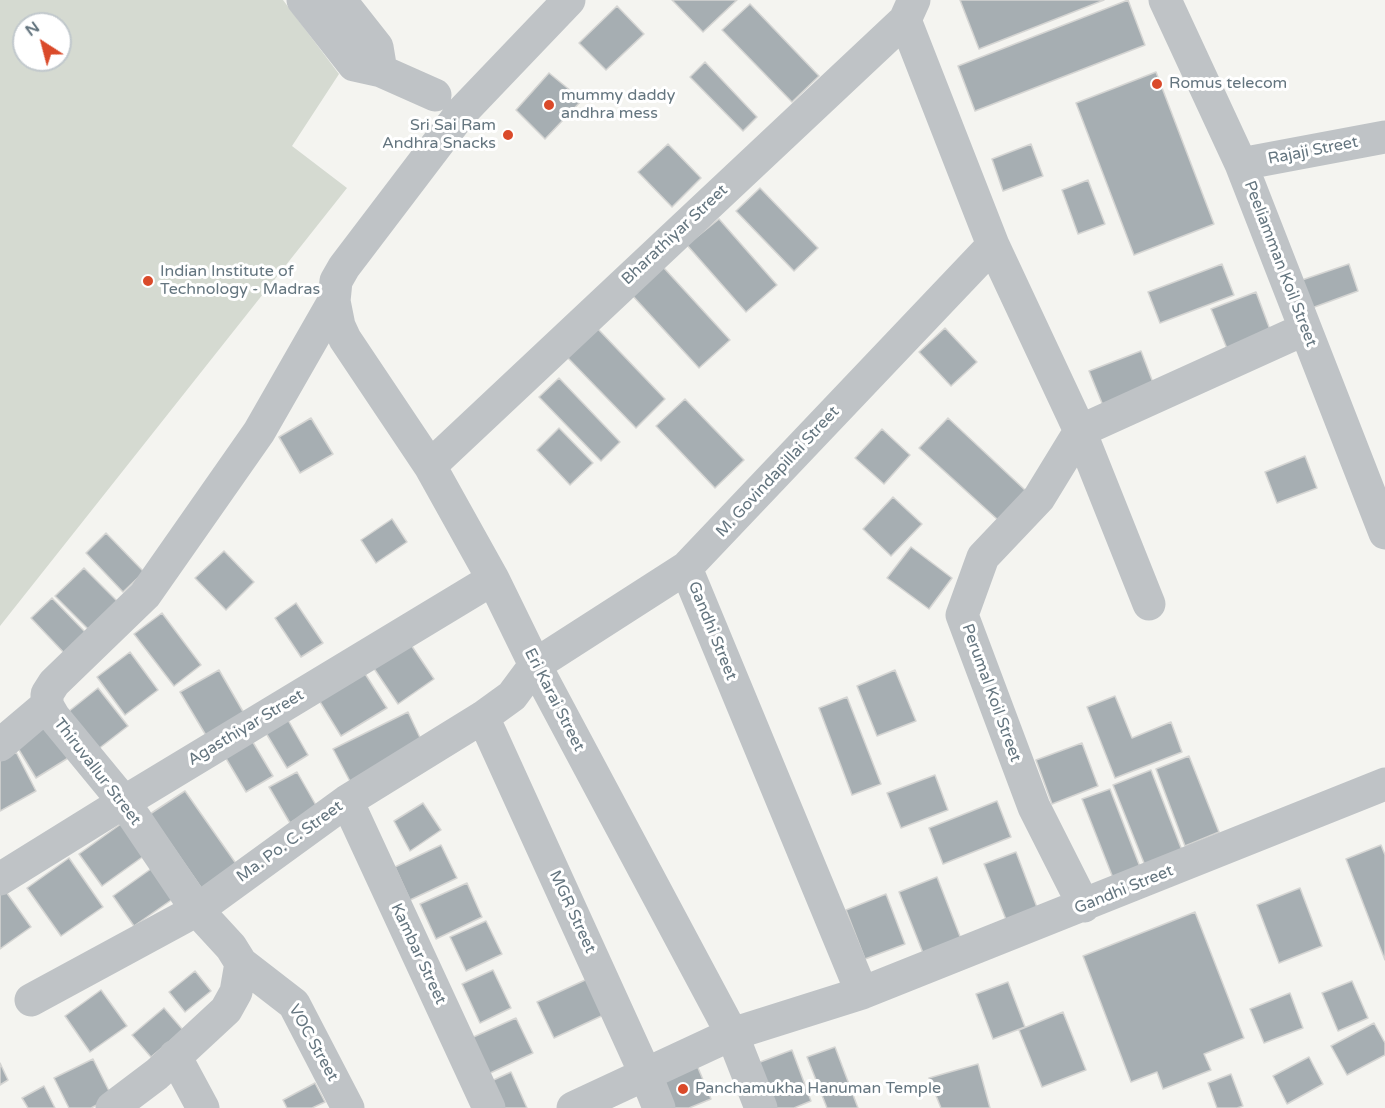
<!DOCTYPE html>
<style>
body{margin:0}
#map{position:relative;width:1385px;height:1108px;overflow:hidden;background:#f4f4f0;font-family:"Varela Round",sans-serif}
canvas{display:block}
.north{position:absolute;left:12px;top:12px;width:60px;height:60px;box-sizing:border-box;background:#fff;border:2px solid #c1c8cc;border-radius:50%;rotate:324deg;font-size:16px;font-weight:700;line-height:24px;text-align:center;color:#64757f}
.north::after{content:'';display:block;margin:auto;width:21px;height:27px;background:#da4a2a;clip-path:polygon(50% 0,100% 100%,50% 72%,0 100%)}
</style>
<div id="map">
<canvas width="1385" height="1108"></canvas>
<div class="north">N</div>
</div>
<script>
const ctx = document.querySelector('canvas').getContext('2d');
ctx.lineJoin = 'round';
function fillPath(path, color) {
  ctx.fillStyle = color;
  ctx.fill(path, 'evenodd');
}
function poly(rows) {
  const path = new Path2D();
  for (const r of rows) {
    path.moveTo(r[0], r[1]);
    for (let i = 2; i < r.length; i += 2) path.lineTo(r[i], r[i + 1]);
  }
  return path;
}
function trace(path, color, width, dash) {
  ctx.strokeStyle = color;
  ctx.lineWidth = width;
  ctx.lineCap = dash ? 'butt' : 'round';
  ctx.setLineDash(dash || []);
  ctx.stroke(path);
}
function label(font, color, halo, rows, align = 'center') {
  ctx.font = font + ' "Varela Round",sans-serif';
  ctx.lineWidth = 6;
  ctx.setLineDash([]);
  ctx.textBaseline = 'middle';
  ctx.strokeStyle = halo;
  ctx.fillStyle = color;
  for (const [text, x, y, turn = 0] of rows) {
    ctx.save();
    ctx.translate(x, y);
    ctx.rotate((+turn || 0) * Math.PI / 180);
    ctx.textAlign = isNaN(turn) ? turn : align;
    if (halo) ctx.strokeText(text, 0, 0);
    ctx.fillText(text, 0, 0);
    ctx.restore();
  }
}
fillPath(poly([
 [0,0,283,0,339,74,292,146,347,188,0,626],
 [24,24,60,24,60,60,24,60]
]), '#d5dad1');
const building = poly([
 [672,0,737,0,703,32,672,0],
 [960,0,1104,0,979,49,960,0],
 [1128,0,1145,45,975,111,958,66,1128,0],
 [750,4,819,76,792,102,722,30,750,4],
 [617,6,644,34,606,70,579,43,617,6],
 [705,62,757,117,743,131,690,77,705,62],
 [1156,72,1214,224,1134,255,1076,103,1156,72],
 [549,73,582,100,545,139,516,110,549,73],
 [668,144,701,178,672,207,638,172,668,144],
 [1031,144,1043,176,1003,191,992,159,1031,144],
 [1088,180,1105,224,1078,234,1062,190,1088,180],
 [760,188,818,248,794,271,736,211,760,188],
 [719,219,777,285,746,312,687,245,719,219],
 [1222,264,1234,295,1160,323,1148,292,1222,264],
 [1349,264,1358,291,1309,309,1299,281,1349,264],
 [663,267,730,340,699,368,632,295,663,267],
 [1256,292,1272,335,1228,351,1211,309,1256,292],
 [597,328,665,399,636,428,567,357,597,328],
 [945,328,977,362,951,386,919,352,945,328],
 [1141,351,1155,388,1104,408,1089,371,1141,351],
 [559,378,620,442,601,461,539,397,559,378],
 [685,399,744,460,715,488,656,426,685,399],
 [311,418,333,454,300,473,279,437,311,418],
 [948,418,1026,491,998,520,919,448,948,418],
 [559,428,593,463,570,485,537,450,559,428],
 [882,429,910,455,884,484,855,458,882,429],
 [1305,456,1317,488,1277,503,1265,472,1305,456],
 [893,497,922,524,891,556,863,529,893,497],
 [392,519,407,542,376,563,361,540,392,519],
 [106,533,144,572,123,592,86,553,106,533],
 [911,547,952,578,929,609,887,578,911,547],
 [224,551,254,582,226,610,195,578,224,551],
 [84,568,120,604,91,632,55,596,84,568],
 [52,598,88,635,67,656,31,618,52,598],
 [296,603,323,643,301,657,275,618,296,603],
 [162,613,201,665,174,686,134,634,162,613],
 [409,642,434,679,398,704,373,667,409,642],
 [130,652,158,690,125,715,97,677,130,652],
 [362,669,387,708,341,736,317,697,362,669],
 [219,670,245,715,207,737,180,692,219,670],
 [895,670,916,721,877,736,857,686,895,670],
 [98,688,128,726,97,750,68,712,98,688],
 [1115,696,1132,738,1171,722,1182,752,1115,778,1087,707,1115,696],
 [847,697,881,784,852,795,819,708,847,697],
 [408,712,424,746,351,783,333,749,408,712],
 [50,718,73,755,36,778,13,740,50,718],
 [288,720,308,755,287,768,266,733,288,720],
 [251,739,273,776,246,792,224,755,251,739],
 [1082,743,1098,786,1052,804,1036,760,1082,743],
 [16,752,36,791,0,811,0,761,16,752],
 [1189,756,1219,832,1185,846,1156,769,1189,756],
 [1151,770,1183,853,1146,868,1113,785,1151,770],
 [297,772,317,807,290,823,269,787,297,772],
 [935,775,948,810,901,828,887,793,935,775],
 [1110,789,1142,872,1115,883,1082,799,1110,789],
 [185,791,237,865,202,889,150,814,185,791],
 [997,801,1011,837,943,864,929,828,997,801],
 [423,803,441,830,410,851,394,821,423,803],
 [125,821,148,853,102,886,79,854,125,821],
 [441,845,457,878,410,900,395,867,441,845],
 [1381,845,1385,855,1385,960,1346,859,1381,845],
 [1016,852,1038,910,1007,922,984,864,1016,852],
 [69,858,103,907,61,936,27,888,69,858],
 [155,866,177,896,134,926,113,896,155,866],
 [937,877,961,939,923,953,899,892,937,877],
 [467,883,482,917,436,939,420,904,467,883],
 [1300,888,1322,946,1279,963,1257,905,1300,888],
 [4,889,31,927,0,949,0,892,4,889],
 [886,894,905,944,865,959,846,910,886,894],
 [1195,912,1244,1038,1204,1054,1211,1070,1163,1089,1157,1072,1131,1082,1083,956,1195,912],
 [486,921,502,954,466,971,450,937,486,921],
 [493,970,511,1008,480,1023,462,984,493,970],
 [195,971,211,991,185,1012,169,992,195,971],
 [594,976,610,1012,554,1038,537,1002,594,976],
 [1352,981,1368,1018,1338,1031,1322,993,1352,981],
 [1008,982,1025,1027,993,1039,976,994,1008,982],
 [101,990,127,1026,90,1052,65,1016,101,990],
 [1290,993,1303,1028,1264,1043,1250,1009,1290,993],
 [164,1008,183,1030,151,1057,132,1035,164,1008],
 [1063,1012,1086,1070,1042,1087,1019,1030,1063,1012],
 [516,1018,533,1053,486,1075,469,1039,516,1018],
 [1374,1023,1385,1043,1385,1055,1347,1075,1331,1046,1374,1023],
 [835,1047,858,1108,827,1108,807,1057,835,1047],
 [792,1050,811,1101,794,1108,772,1108,755,1064,792,1050],
 [1309,1057,1323,1084,1287,1104,1273,1076,1309,1057],
 [93,1059,112,1097,91,1108,69,1108,54,1078,93,1059],
 [0,1063,8,1080,0,1085,0,1063],
 [696,1063,711,1099,689,1108,668,1108,656,1079,696,1063],
 [978,1064,990,1108,941,1108,929,1078,978,1064],
 [511,1072,527,1108,498,1108,487,1083,511,1072],
 [1231,1074,1243,1106,1237,1108,1217,1108,1208,1083,1231,1074],
 [315,1083,325,1102,312,1108,287,1108,283,1100,315,1083],
 [44,1086,55,1108,28,1108,22,1098,44,1086]
]);
fillPath(building, '#a6aeb2');
trace(building, '#d5d5d3', 1.5);
trace(poly([
 [303,0,354,65,381,71,435,95],
 [340,0,377,47,381,71],
 [569,0,461,113,344,267,336,281,334,301,339,326,345,339,430,466,493,579,535,665,732,1034,761,1108],
 [1165,0,1241,164,1385,533],
 [905,20,993,245,1080,431,1149,604],
 [1241,164,1385,137],
 [430,466,905,20,914,0],
 [686,568,862,993],
 [483,717,645,1073,659,1108],
 [0,745,47,705],
 [347,801,489,1108],
 [0,879,124,802,493,579],
 [1084,906,1034,807,962,615,983,557,1039,498,1080,431,1305,329],
 [241,963,294,1004,348,1108],
 [31,1000,197,910,347,801,483,717,512,696,535,665,686,568,993,245],
 [175,1056,203,1108],
 [112,1108,157,1074,226,1010,236,992,241,963,231,947,197,910,124,802,54,717,47,705,47,694,54,683,145,595,259,432,334,301],
 [573,1108,732,1034,862,993,1385,784]
]), '#bfc3c6', 33);
for (const [x, y, r, color] of [
 [1157,84,6,"#da4a2a"],
 [549,105,6,"#da4a2a"],
 [508,135,6,"#da4a2a"],
 [148,281,6,"#da4a2a"],
 [683,1089,6,"#da4a2a"]
]) {
  const dot = new Path2D();
  dot.arc(x, y, r, 0, 2 * Math.PI);
  ctx.fillStyle = color;
  ctx.fill(dot);
  trace(dot, '#fff', 2);
}
label('16px', '#64757f', '#fff', [
 ["Romus telecom",1169,84],
 ["mummy daddy",561,96],
 ["andhra mess",561,114],
 ["Sri Sai Ram",496,126,"right"],
 ["Andhra Snacks",496,144,"right"],
 ["Indian Institute of",160,272],
 ["Technology - Madras",160,290],
 ["Panchamukha Hanuman Temple",695,1089]
], 'left');
label('16px', '#64757f', '#fff', [
 ["Rajaji Street",1313,151,-11],
 ["Bharathiyar Street",675,235,-43],
 ["Peeliamman Koil Street",1280,264,69],
 ["M. Govindapillai Street",778,472,-47],
 ["Gandhi Street",712,631,68],
 ["Perumal Koil Street",991,693,70],
 ["Eri Karai Street",554,700,63],
 ["Agasthiyar Street",246,728,-31],
 ["Thiruvallur Street",97,772,52],
 ["Ma. Po. C. Street",290,842,-36],
 ["Gandhi Street",1124,890,-22],
 ["MGR Street",572,912,65],
 ["Kambar Street",418,954,65],
 ["VOC Street",313,1043,61]
]);
</script>
